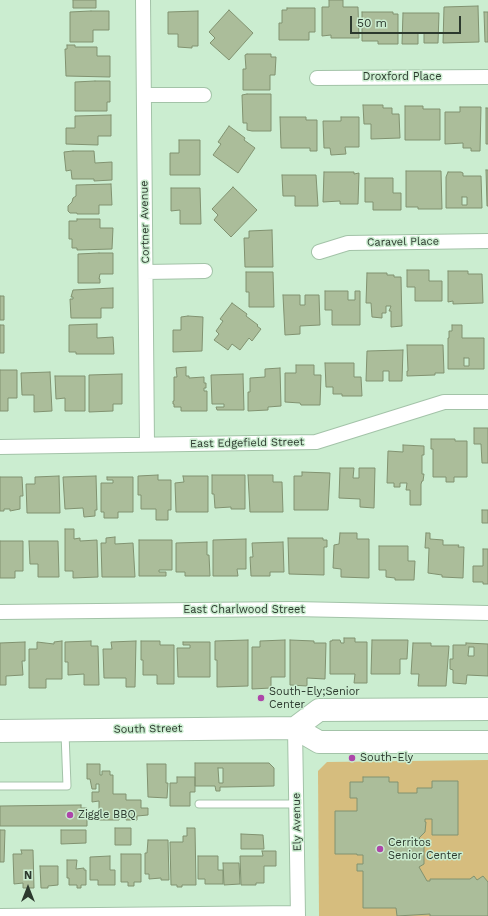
<!DOCTYPE html>
<style>
body{margin:0}
#map{position:relative;width:488px;height:916px;overflow:hidden;background:#cbedd0;font-family:"Work Sans",sans-serif}
canvas{display:block}
.north{position:absolute;left:8px;top:868px;width:40px;height:40px;-webkit-text-stroke:3px #cbedd0;paint-order:stroke;rotate:0deg;font-size:11px;font-weight:700;line-height:16px;text-align:center;color:#2c392e}
.north::after{content:'';display:block;margin:auto;width:14px;height:18px;background:#2c392e;clip-path:polygon(50% 0,100% 100%,50% 72%,0 100%)}
.scale{position:absolute;left:350px;top:16px;width:111px;height:18px;box-sizing:border-box;border:2px solid #2c392e;border-top:0;padding-left:5px;font-size:12px;line-height:14px;white-space:nowrap;color:#2c392e;-webkit-text-stroke:3px #cbedd0;paint-order:stroke}
</style>
<div id="map">
<canvas width="488" height="916"></canvas>
<div class="north">N</div>
<div class="scale">50 m</div>
</div>
<script>
const ctx = document.querySelector('canvas').getContext('2d');
ctx.lineJoin = 'round';
function fillPath(path, color) {
  ctx.fillStyle = color;
  ctx.fill(path, 'evenodd');
}
function poly(rows) {
  const path = new Path2D();
  for (const r of rows) {
    path.moveTo(r[0], r[1]);
    for (let i = 2; i < r.length; i += 2) path.lineTo(r[i], r[i + 1]);
  }
  return path;
}
function trace(path, color, width, dash) {
  ctx.strokeStyle = color;
  ctx.lineWidth = width;
  ctx.lineCap = dash ? 'butt' : 'round';
  ctx.setLineDash(dash || []);
  ctx.stroke(path);
}
function label(font, color, halo, rows, align = 'center') {
  ctx.font = font + ' "Work Sans",sans-serif';
  ctx.lineWidth = 3;
  ctx.setLineDash([]);
  ctx.textBaseline = 'middle';
  ctx.strokeStyle = halo;
  ctx.fillStyle = color;
  for (const [text, x, y, turn = 0] of rows) {
    ctx.save();
    ctx.translate(x, y);
    ctx.rotate((+turn || 0) * Math.PI / 180);
    ctx.textAlign = isNaN(turn) ? turn : align;
    if (halo) ctx.strokeText(text, 0, 0);
    ctx.fillText(text, 0, 0);
    ctx.restore();
  }
}
fillPath(poly([
 [488,760,488,916,319,916,318,771,327,762]
]), '#d6bd7e');
const building = poly([
 [73,0,96,0,96,8,73,8,73,0],
 [329,0,343,0,343,7,358,7,359,38,331,38,331,35,322,36,322,7,329,7,329,0],
 [478,6,479,42,443,43,444,7,478,6],
 [287,8,315,8,315,32,309,32,309,40,279,40,279,23,282,23,282,10,287,10,287,8],
 [229,10,253,33,229,60,210,43,215,38,209,32,229,10],
 [91,11,109,11,109,30,93,30,93,42,70,42,70,12,91,11],
 [198,11,198,46,192,46,192,48,178,47,178,34,168,34,168,12,198,11],
 [362,12,393,12,393,14,398,14,398,44,378,44,378,41,362,41,362,12],
 [484,12,488,12,488,42,485,42,484,12],
 [403,13,439,13,438,43,424,43,424,33,418,33,418,44,402,44,403,13],
 [67,45,75,45,75,47,97,47,97,56,110,56,110,77,66,76,65,49,67,49,67,45],
 [247,54,271,54,271,57,276,57,275,75,270,75,270,90,243,90,243,69,246,69,245,55,247,54],
 [95,81,110,81,110,102,107,102,107,111,75,111,75,82,95,81],
 [247,94,271,94,271,131,252,131,247,130,247,123,243,123,242,95,247,94],
 [363,105,383,105,383,108,392,108,392,114,399,114,400,138,371,139,371,124,364,124,363,105],
 [405,106,423,106,423,109,440,109,440,140,405,140,405,106],
 [460,107,481,107,480,151,471,151,471,148,463,148,463,143,445,144,445,112,460,112,460,107],
 [486,108,488,108,488,144,486,144,486,108],
 [111,115,111,136,98,136,98,145,66,144,66,128,75,128,75,116,111,115],
 [280,117,306,117,306,120,317,120,317,151,310,151,310,148,281,148,280,117],
 [341,117,359,117,359,147,345,147,346,154,331,155,330,148,324,148,323,121,341,121,341,117],
 [229,126,245,138,244,140,255,148,238,173,213,155,221,144,218,142,229,126],
 [179,140,200,140,200,175,170,175,170,153,179,153,179,140],
 [73,151,94,151,95,163,112,162,112,180,94,181,94,179,72,179,71,170,66,171,64,152,73,151],
 [486,170,488,170,488,206,487,206,486,170],
 [406,171,441,171,442,209,418,209,418,207,406,207,406,171],
 [324,172,354,172,354,174,359,173,358,204,340,204,340,201,323,202,324,172],
 [448,172,461,172,463,173,463,176,481,176,482,208,446,208,446,177,448,172],
 [462,197,467,197,467,205,462,205,462,197],
 [282,175,316,175,318,206,295,206,295,196,283,196,282,175],
 [365,178,393,178,393,193,401,193,401,210,373,210,373,202,365,202,365,178],
 [111,184,112,205,99,205,99,214,77,214,77,213,70,213,68,211,68,206,72,202,73,198,76,196,76,185,111,184],
 [233,187,257,210,231,237,214,220,218,215,212,209,233,187],
 [171,188,200,188,201,224,180,224,180,210,171,211,171,188],
 [77,219,100,219,100,228,113,228,112,249,77,250,77,248,72,248,72,239,69,239,69,221,77,221,77,219],
 [272,230,273,267,245,267,244,238,249,238,249,231,272,230],
 [99,253,113,253,113,274,100,274,99,279,100,279,100,283,78,283,78,254,99,253],
 [407,270,429,270,429,281,442,281,442,301,415,301,415,287,407,287,407,270],
 [448,271,468,271,468,274,482,274,483,303,453,304,453,301,448,302,448,271],
 [246,272,273,272,274,307,249,307,249,292,246,292,246,272],
 [367,273,387,273,387,275,394,275,394,277,401,277,402,326,391,327,391,311,389,311,391,306,386,306,386,313,382,313,382,318,372,317,371,303,366,303,367,273],
 [113,288,113,308,101,308,101,318,71,318,70,299,73,299,73,297,71,297,73,290,113,288],
 [325,291,348,291,348,300,355,300,355,291,360,291,360,325,332,325,332,310,325,310,325,291],
 [283,295,300,295,300,305,305,305,305,295,319,295,320,325,300,326,300,334,285,335,283,295],
 [0,296,4,296,4,320,0,320,0,296],
 [232,303,247,314,246,316,258,325,257,326,261,329,252,341,249,338,240,350,232,344,228,350,214,340,219,334,216,331,223,321,220,319,232,303],
 [188,316,203,317,202,351,173,352,173,330,181,330,181,317,188,316],
 [97,324,97,338,113,337,114,354,76,354,76,352,69,352,69,325,97,324],
 [0,325,4,325,4,353,0,353,0,325],
 [452,325,462,325,462,338,484,338,484,369,448,369,448,338,449,338,449,331,452,331,452,325],
 [464,358,469,358,469,366,464,366,464,358],
 [407,345,443,345,444,373,435,373,435,375,407,376,407,371,408,371,407,345],
 [403,350,402,381,389,381,389,371,383,371,383,381,366,381,367,351,403,350],
 [325,363,354,363,354,377,361,377,362,396,342,396,342,394,333,394,333,387,326,387,325,363],
 [296,365,314,365,314,375,321,375,320,405,301,405,300,403,285,402,285,373,296,373,296,365],
 [186,367,186,376,189,376,189,378,204,377,204,383,206,383,206,388,204,388,204,391,207,391,207,411,181,411,181,407,174,407,174,404,173,404,173,401,174,401,174,377,177,377,176,368,186,367],
 [280,368,281,406,268,407,268,410,248,411,248,392,250,392,250,378,265,377,265,369,280,368],
 [0,370,17,370,17,398,8,398,8,411,0,411,0,370],
 [50,372,52,411,34,412,34,395,22,395,21,373,50,372],
 [122,374,122,404,113,404,113,411,89,412,89,375,122,374],
 [243,374,244,410,217,410,216,407,224,407,224,404,212,404,211,375,243,374],
 [55,376,85,376,85,411,65,411,65,398,56,399,55,376],
 [474,428,488,428,488,463,482,463,481,444,474,444,474,428],
 [431,439,455,439,455,441,467,441,467,477,454,477,454,482,446,482,446,477,433,477,433,449,431,449,431,439],
 [403,445,424,446,424,455,422,455,422,474,424,474,423,481,422,481,421,484,421,505,410,505,410,490,406,490,407,483,400,483,400,487,394,487,394,483,387,483,388,451,403,452,403,445],
 [340,468,354,468,353,478,359,478,359,468,375,468,374,508,360,507,360,499,339,498,340,468],
 [302,472,330,473,328,510,294,510,294,476,302,476,302,472],
 [158,475,158,480,171,480,171,510,168,510,168,520,156,520,156,509,141,509,141,495,138,495,138,476,158,475],
 [212,475,245,475,245,509,231,509,231,507,215,508,214,494,212,494,212,475],
 [248,475,273,475,273,482,282,482,283,512,250,512,248,475],
 [59,476,60,513,27,513,26,484,35,484,35,477,59,476],
 [96,476,97,510,95,510,95,516,84,517,83,508,65,509,63,477,96,476],
 [183,476,208,476,208,512,176,512,175,483,184,482,183,476],
 [0,477,22,477,23,496,20,496,20,509,10,511,10,509,4,509,4,511,0,511,0,477],
 [107,477,133,477,133,512,118,512,118,518,104,518,104,512,101,512,101,483,113,483,113,480,107,480,107,477],
 [482,510,488,510,488,523,482,523,482,510],
 [65,529,74,529,74,539,80,538,80,541,97,540,98,577,73,578,73,571,65,571,65,529],
 [340,533,357,533,357,539,369,539,369,578,341,577,341,569,333,568,334,545,339,544,340,533],
 [426,533,430,533,430,539,443,540,443,545,459,545,458,547,464,547,463,578,442,577,442,575,428,573,429,548,425,548,426,533],
 [115,537,115,544,133,543,135,577,102,577,101,543,106,543,106,538,115,537],
 [288,538,323,538,323,540,327,540,327,547,324,547,324,575,289,574,288,538],
 [246,539,246,569,237,569,238,576,213,576,213,540,246,539],
 [139,540,172,540,172,570,159,570,159,572,166,572,166,576,139,576,139,540],
 [0,541,23,541,23,571,15,571,15,578,0,578,0,541],
 [29,541,58,541,59,577,38,577,38,564,30,564,29,541],
 [207,542,207,555,209,555,210,576,185,576,185,572,176,572,176,543,207,542],
 [283,542,284,572,270,572,270,576,251,576,250,557,253,557,252,543,283,542],
 [379,546,408,546,408,561,415,561,414,580,395,580,395,578,386,577,386,570,379,570,379,546],
 [483,549,488,549,488,584,483,584,483,582,473,582,473,566,483,566,483,549],
 [344,638,355,638,355,642,367,642,367,683,354,683,355,674,330,674,330,641,332,641,332,640,340,640,341,643,344,643,344,638],
 [248,640,248,686,217,687,217,660,215,660,215,641,248,640],
 [285,640,285,677,271,677,271,688,252,689,252,647,260,647,260,641,285,640],
 [290,640,314,641,314,643,326,643,325,679,307,678,307,686,290,685,290,640],
 [372,640,408,640,407,659,400,659,400,674,371,674,372,640],
 [62,641,62,679,46,679,46,688,29,688,29,649,37,649,37,642,54,644,54,642,62,641],
 [91,641,91,646,98,646,99,685,84,685,84,674,68,675,68,662,65,662,65,642,91,641],
 [136,641,135,687,126,687,126,678,104,678,103,649,112,649,111,642,136,641],
 [141,641,160,641,160,645,174,645,174,684,157,684,157,675,143,675,143,660,141,660,141,641],
 [25,642,25,661,22,661,23,675,6,676,6,685,0,685,0,643,25,642],
 [183,642,210,642,210,677,178,677,177,648,190,648,190,645,183,645,183,642],
 [413,643,431,643,431,646,449,646,446,686,418,686,419,674,411,674,413,643],
 [466,643,488,644,488,676,467,675,466,684,453,683,453,670,450,669,450,659,453,659,453,645,466,645,466,643],
 [469,647,474,647,474,656,468,656,469,647],
 [195,763,269,763,274,768,274,786,226,787,220,787,220,791,216,791,215,786,195,786,195,763],
 [218,768,223,768,223,783,219,783,218,768],
 [87,764,100,764,100,775,102,775,102,771,110,771,110,775,113,775,113,794,126,794,126,800,141,800,141,808,148,808,148,815,137,816,137,820,126,820,126,818,119,818,119,820,99,820,99,801,92,802,92,792,99,792,99,784,96,784,96,789,92,789,90,779,87,779,87,764],
 [147,764,166,764,166,783,168,783,167,798,148,797,147,764],
 [177,777,195,777,195,792,190,792,190,806,170,806,170,783,177,783,177,777],
 [363,777,389,777,389,782,398,782,398,793,417,793,417,788,432,788,432,781,458,781,458,835,432,835,432,819,425,819,425,822,426,822,425,832,419,838,424,844,424,864,419,867,427,881,430,881,430,879,470,879,474,876,477,880,483,876,488,882,488,916,430,916,430,914,397,916,396,908,363,908,363,871,357,871,357,864,363,864,363,855,357,855,357,854,335,854,335,811,357,811,357,798,350,798,350,782,363,782,363,777],
 [81,805,81,808,87,808,87,826,0,826,0,806,81,805],
 [115,828,131,828,131,845,115,845,115,828],
 [187,828,195,828,196,885,182,885,182,887,177,887,177,885,171,885,170,842,183,842,183,836,187,836,187,828],
 [0,830,5,830,4,862,0,862,0,830],
 [61,830,86,830,86,843,61,844,61,830],
 [241,834,263,835,264,849,241,849,241,834],
 [148,840,168,840,169,880,161,880,161,878,149,879,149,874,145,874,145,853,147,853,148,840],
 [21,850,33,850,34,888,23,888,23,883,14,884,13,854,22,854,21,850],
 [262,851,276,851,276,866,264,866,264,883,256,883,256,885,241,885,240,856,263,856,262,851],
 [121,854,141,854,141,882,134,882,134,886,128,886,128,882,121,882,121,854],
 [110,856,110,870,115,870,115,885,98,885,98,880,90,880,90,857,110,856],
 [198,856,218,856,218,870,223,870,223,884,205,884,205,879,198,879,198,856],
 [67,860,77,860,76,869,84,868,84,870,86,870,86,885,81,885,81,888,77,888,77,885,69,885,69,878,67,878,67,860],
 [223,863,239,863,240,884,224,885,223,863],
 [40,866,58,866,58,885,48,886,48,888,41,888,40,866]
]);
fillPath(building, '#abbd9a');
trace(building, '#819270', 1);
const service = poly([
 [0,786,67,786,65,733],
 [199,804,296,804]
]);
const minor = poly([
 [143,0,147,444],
 [317,78,488,77],
 [144,95,204,95],
 [319,252,348,243,488,241],
 [146,272,205,271],
 [0,447,316,442,444,402,488,402],
 [0,612,293,609,488,613],
 [295,728,298,916],
 [0,916,298,913]
]);
const primary = poly([
 [295,728,319,710,488,709],
 [0,731,295,728,319,742,488,742]
]);
trace(service, '#a3c3a8', 9);
trace(minor, '#a3c3a8', 16);
trace(primary, '#a3c3a8', 24);
trace(service, '#fff', 7);
trace(minor, '#fff', 14);
trace(primary, '#fff', 22);
for (const [x, y, r, color] of [
 [261,698,4,"#ad46a9"],
 [352,758,4,"#ad46a9"],
 [70,815,4,"#ad46a9"],
 [380,849,4,"#ad46a9"]
]) {
  const dot = new Path2D();
  dot.arc(x, y, r, 0, 2 * Math.PI);
  ctx.fillStyle = color;
  ctx.fill(dot);
  trace(dot, '#cbedd0', 1.5);
}
label('11px', '#2c392e', '#cbedd0', [
 ["Droxford Place",402,77],
 ["Cortner Avenue",145,222,-91],
 ["Caravel Place",403,242,-1],
 ["East Edgefield Street",247,443,-1],
 ["East Charlwood Street",244,610],
 ["South Street",148,729,-1],
 ["Ely Avenue",297,822,-91]
]);
label('11px', '#2c392e', '#cbedd0', [
 ["South-Ely;Senior",269,692],
 ["Center",269,705],
 ["South-Ely",360,758],
 ["Ziggle BBQ",78,815],
 ["Cerritos",388,843],
 ["Senior Center",388,856]
], 'left');
</script>
